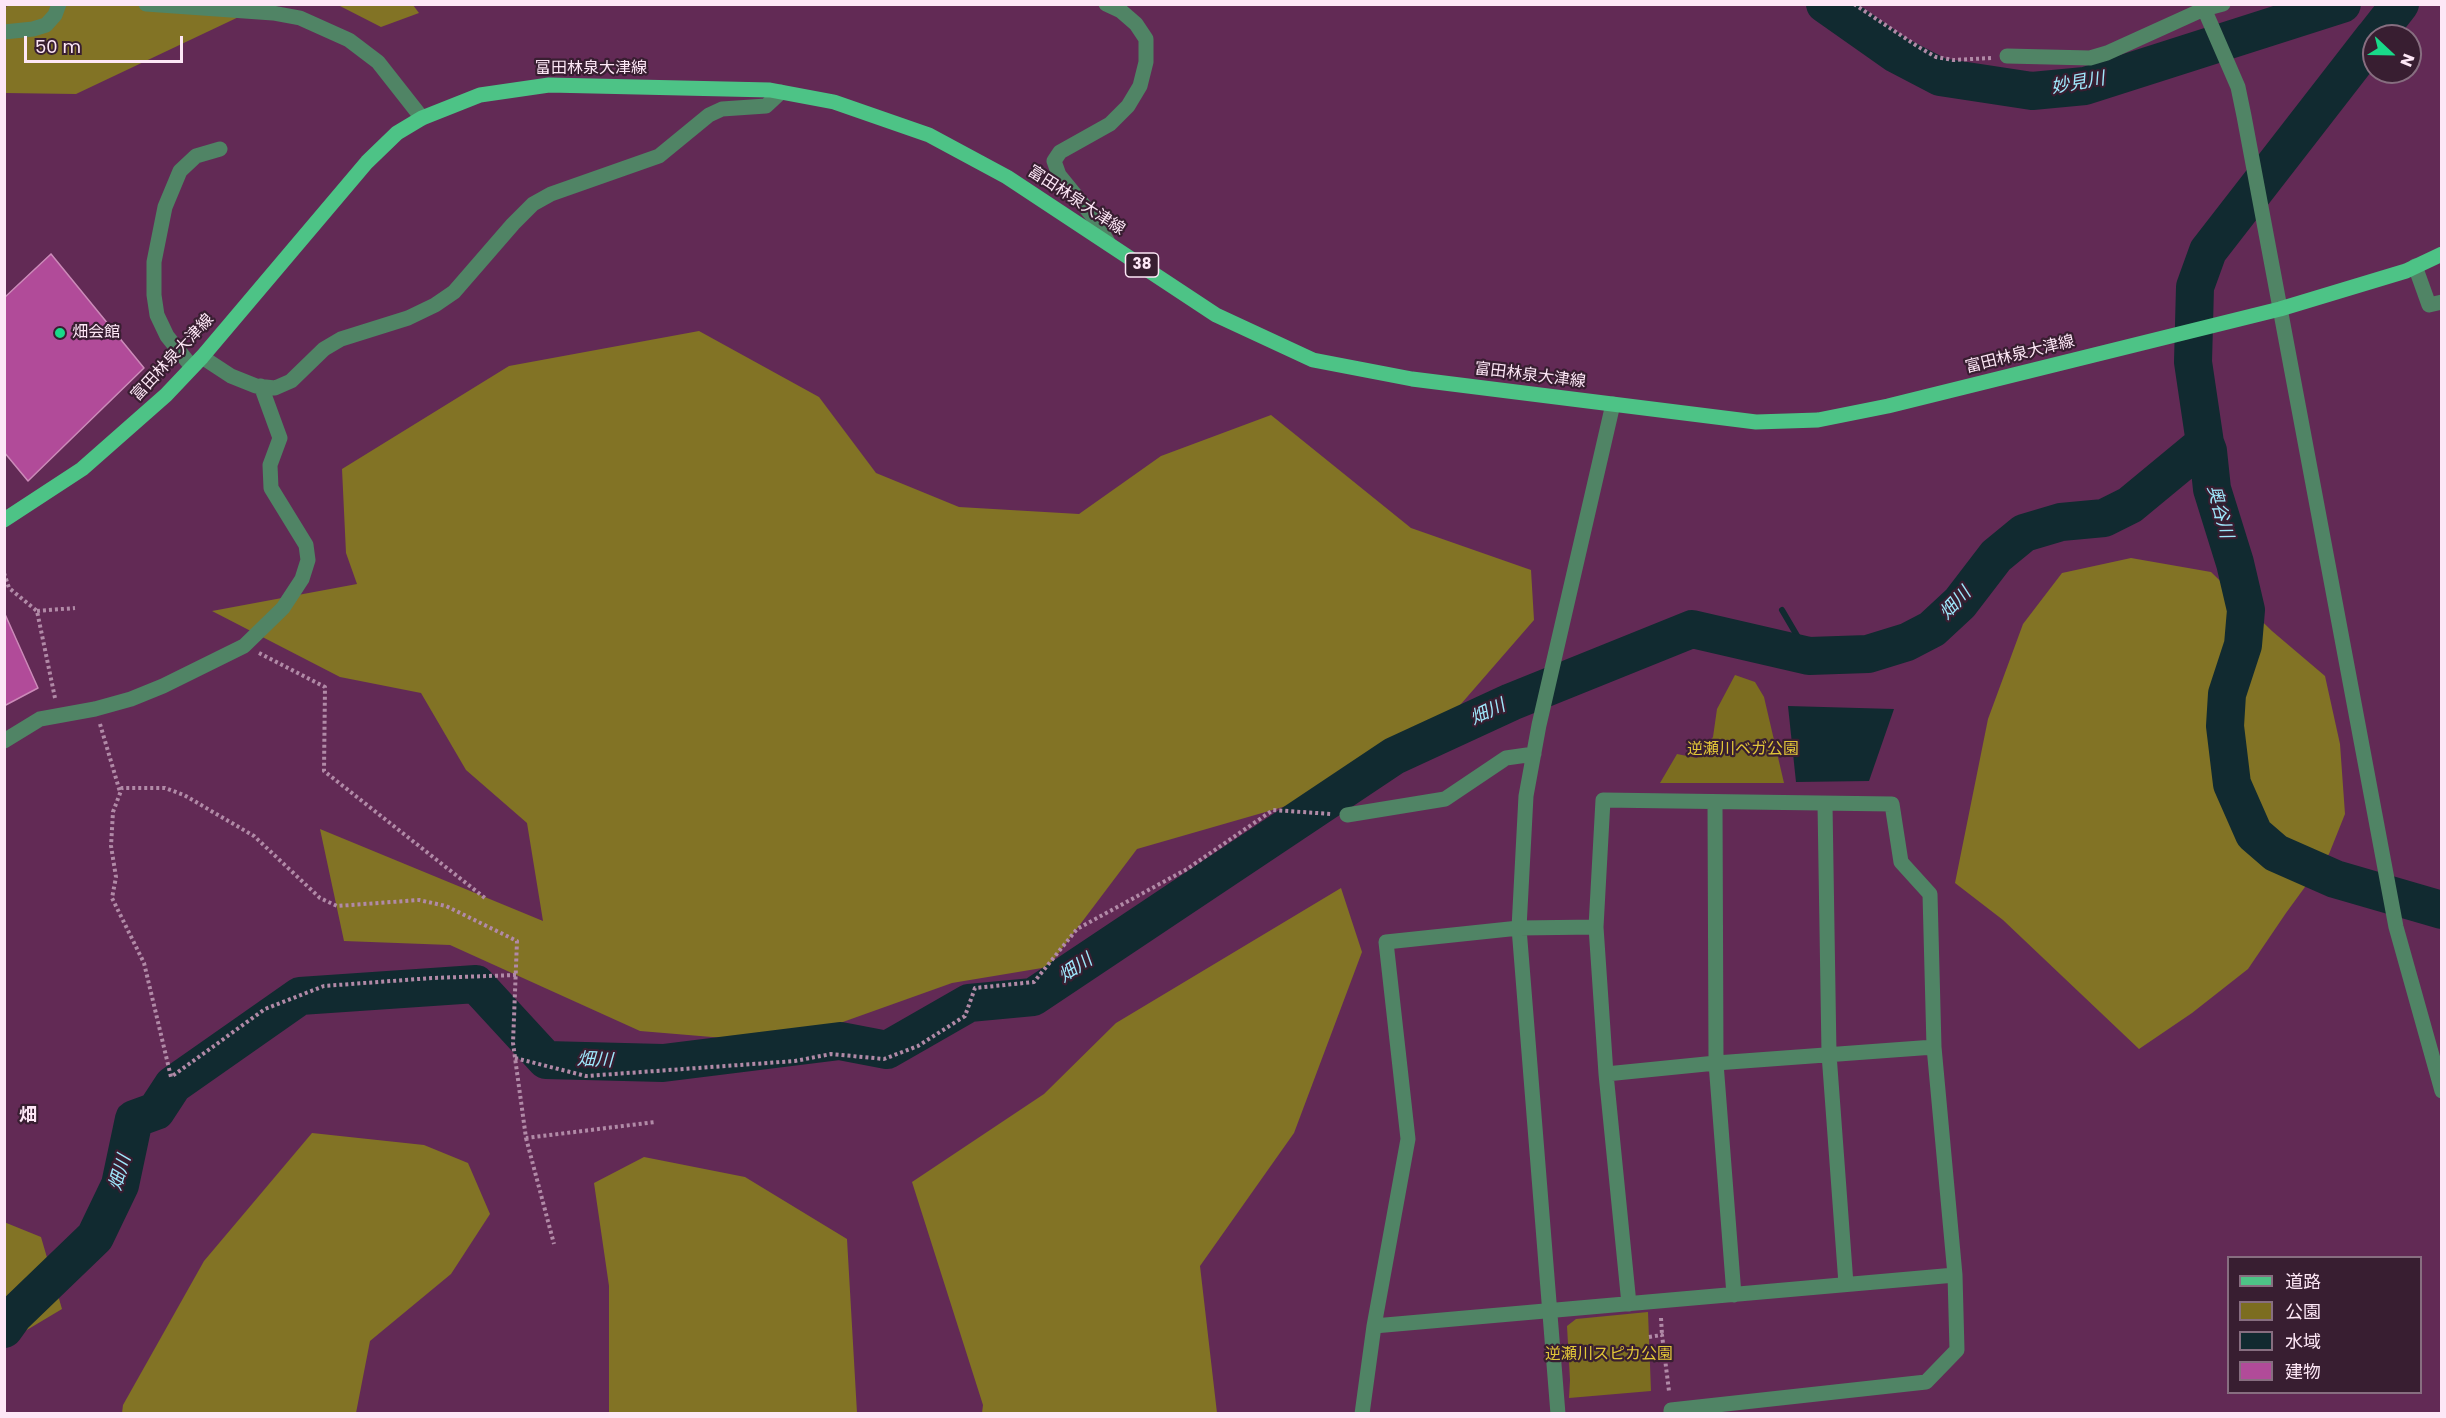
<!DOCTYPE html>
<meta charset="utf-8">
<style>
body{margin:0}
#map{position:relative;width:2446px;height:1418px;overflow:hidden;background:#622a55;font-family:Poppins,"Noto Sans JP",sans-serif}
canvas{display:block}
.frame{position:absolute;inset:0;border:6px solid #fde7f6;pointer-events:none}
.legend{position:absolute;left:2227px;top:1256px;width:195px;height:138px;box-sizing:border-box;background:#381e31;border:2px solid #876e80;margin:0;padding:8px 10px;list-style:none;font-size:18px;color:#fde7f6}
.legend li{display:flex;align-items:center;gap:12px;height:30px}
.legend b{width:30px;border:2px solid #876e80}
.north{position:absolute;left:2362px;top:24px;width:60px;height:60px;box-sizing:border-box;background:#381e31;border:2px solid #876e80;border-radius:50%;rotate:112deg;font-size:16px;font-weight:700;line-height:24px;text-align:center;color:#fde7f6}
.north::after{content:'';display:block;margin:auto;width:21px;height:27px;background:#19d989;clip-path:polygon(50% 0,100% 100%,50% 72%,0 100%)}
.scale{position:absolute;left:24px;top:36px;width:159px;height:27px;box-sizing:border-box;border:3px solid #fde7f6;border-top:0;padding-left:8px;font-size:18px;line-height:21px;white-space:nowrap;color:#fde7f6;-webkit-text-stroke:4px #381e31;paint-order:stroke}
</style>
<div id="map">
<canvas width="2446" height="1418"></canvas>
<div class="frame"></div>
<ul class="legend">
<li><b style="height:8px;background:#4dc386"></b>道路</li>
<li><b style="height:16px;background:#7c6d20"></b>公園</li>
<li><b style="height:16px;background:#112a30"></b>水域</li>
<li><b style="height:16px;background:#b14b99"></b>建物</li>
</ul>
<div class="north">N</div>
<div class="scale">50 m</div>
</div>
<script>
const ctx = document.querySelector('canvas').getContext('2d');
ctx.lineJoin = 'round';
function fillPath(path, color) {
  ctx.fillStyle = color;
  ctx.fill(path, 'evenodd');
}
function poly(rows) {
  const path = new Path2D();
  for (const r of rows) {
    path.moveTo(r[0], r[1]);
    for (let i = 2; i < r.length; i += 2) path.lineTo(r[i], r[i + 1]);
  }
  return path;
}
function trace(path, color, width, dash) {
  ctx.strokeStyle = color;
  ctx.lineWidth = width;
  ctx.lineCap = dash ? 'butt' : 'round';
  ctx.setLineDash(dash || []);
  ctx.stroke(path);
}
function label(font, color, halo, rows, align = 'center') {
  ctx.font = font + ' Poppins,"Noto Sans JP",sans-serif';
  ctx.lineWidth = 4.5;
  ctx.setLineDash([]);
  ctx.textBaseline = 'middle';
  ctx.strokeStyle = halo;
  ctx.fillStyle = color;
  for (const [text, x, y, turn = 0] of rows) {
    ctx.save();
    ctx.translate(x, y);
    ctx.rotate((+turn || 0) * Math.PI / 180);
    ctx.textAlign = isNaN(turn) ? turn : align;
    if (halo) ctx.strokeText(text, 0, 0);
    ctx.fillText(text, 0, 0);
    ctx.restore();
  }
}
fillPath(poly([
 [1735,675,1755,682,1764,697,1784,783,1660,783,1677,754,1697,758,1713,737,1717,709],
 [1648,1312,1651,1391,1569,1398,1570,1380,1567,1326,1576,1319]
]), '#7c6d20');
fillPath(poly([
 [11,4,264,5,76,94,5,93,4,8],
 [338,5,413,5,419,13,381,27],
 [699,331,819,397,876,473,959,507,1079,514,1161,456,1271,415,1411,528,1531,570,1534,620,1401,773,1137,849,1048,967,952,983,784,1043,640,1031,450,945,344,941,320,829,543,921,527,823,466,770,421,693,340,677,212,611,357,584,346,553,342,469,509,366],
 [2131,558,2211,572,2272,631,2325,676,2340,744,2345,814,2329,854,2286,913,2248,969,2192,1013,2139,1049,2003,920,1955,883,1988,719,2023,624,2062,573],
 [1341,888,1362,952,1294,1133,1200,1266,1217,1413,982,1413,983,1405,912,1182,1044,1094,1116,1023],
 [312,1133,424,1145,468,1163,490,1214,451,1274,370,1341,356,1413,122,1413,123,1405,204,1261],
 [644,1157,745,1177,847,1239,857,1413,609,1413,609,1286,594,1183],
 [4,1222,41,1237,62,1309,5,1343]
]), '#827325');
fillPath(poly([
 [1788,706,1894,709,1869,781,1796,782]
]), '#112a30');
trace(poly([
 [1782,610,1809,656]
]), '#112a30', 6);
trace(poly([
 [1825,4,1896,54,1940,77,2032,91,2085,86,2342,4],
 [2375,36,2400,4],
 [2374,37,2208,251,2195,287,2193,362,2205,443,2208,451,2212,489,2235,563,2246,610,2243,645,2227,694,2225,726,2232,784,2254,834,2276,853,2335,879,2442,910],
 [4,1329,14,1315,95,1237,120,1185,134,1119,156,1111,173,1085,300,996,476,984,546,1060,663,1063,840,1041,887,1050,969,1003,1033,997,1394,756,1511,702,1692,629,1809,656,1868,654,1907,642,1932,629,1960,603,1996,556,2024,533,2061,522,2104,518,2130,505,2205,443]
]), '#112a30', 38);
const building = poly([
 [51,254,144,368,28,481,4,452,4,298,51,254],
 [4,612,38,688,4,706,4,612]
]);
fillPath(building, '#b14b99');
trace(building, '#cc8ab9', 1.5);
trace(poly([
 [1854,4,1917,46,1936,57,1953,60,1991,58],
 [4,573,9,588,37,611,55,698],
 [37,611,75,608],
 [259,653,325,687,324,771,485,898],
 [100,724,120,792],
 [516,975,432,978,324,986,265,1009,171,1077,144,963,112,898,116,877,111,846,113,812,122,788,165,788,184,795,254,836,320,898,337,906,419,900,446,906,517,941,513,1043,526,1138,655,1122],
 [515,1058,586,1076,795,1061,831,1054,884,1059,918,1046,965,1016,975,988,1034,982,1077,929,1187,869,1273,810,1331,814],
 [526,1138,554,1244],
 [1661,1318,1662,1335],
 [1649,1337,1662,1335,1669,1391]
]), '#b18aa7', 4, [3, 3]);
trace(poly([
 [146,4,273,13,300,18,349,40,378,62,422,118],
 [1106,4,1121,11,1136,24,1146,39,1146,62,1140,86,1128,106,1110,124,1060,152,1054,161,1059,175,1094,218,1109,244],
 [2202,4,2238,87,2244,116,2396,927,2442,1091],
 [4,32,33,29,46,25,55,15,59,4],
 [2007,56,2090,58,2107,53,2204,9,2223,4],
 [2415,266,2429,305,2442,302],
 [202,357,231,376,256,386,275,388,291,381,324,349,341,339,408,318,435,305,454,292,513,224,533,204,551,194,659,156,709,115,722,109,766,106,781,92],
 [192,367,167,336,157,315,154,295,154,262,165,207,180,171,196,156,220,149],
 [4,741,40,719,95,709,131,699,163,686,244,646,283,608,302,579,308,560,306,545,271,488,270,465,280,438,261,386],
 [1715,803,1716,1063,1734,1295],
 [1825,804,1829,1054,1846,1284],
 [1347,815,1445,799,1506,758,1534,754],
 [1606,1074,1716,1063,1934,1047],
 [1629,1304,1606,1074,1596,927,1603,800,1892,804,1901,862,1930,894,1934,1047,1955,1275,1957,1350,1926,1382,1671,1410,1671,1414],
 [1374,1326,1955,1275],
 [1362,1414,1374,1326,1408,1139,1386,942,1519,928,1596,927],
 [1558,1414,1519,928,1526,796,1539,725,1613,404]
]), '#508465', 15);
trace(poly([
 [4,520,82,469,166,395,202,357,367,162,397,133,422,118,480,95,549,85,770,90,834,102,929,135,1007,177,1216,315,1313,360,1412,379,1756,422,1818,420,1888,406,2280,309,2406,271,2442,254]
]), '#4dc386', 15);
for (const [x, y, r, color] of [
 [60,333,6,"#19d989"]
]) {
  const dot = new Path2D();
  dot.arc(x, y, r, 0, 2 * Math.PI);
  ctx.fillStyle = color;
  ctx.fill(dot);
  trace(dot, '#381e31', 2);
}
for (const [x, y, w] of [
 [1142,265,33]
]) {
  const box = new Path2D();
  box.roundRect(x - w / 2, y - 12, w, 24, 4.5);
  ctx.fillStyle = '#381e31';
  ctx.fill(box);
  trace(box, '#fde7f6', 1.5);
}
label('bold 15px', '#fde7f6', null, [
 ["38",1142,265]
]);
label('16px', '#fde7f6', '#381e31', [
 ["富田林泉大津線",591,69],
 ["富田林泉大津線",1076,201,33],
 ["富田林泉大津線",2020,355,-14],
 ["富田林泉大津線",173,358,-47],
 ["富田林泉大津線",1530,376,7]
]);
label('16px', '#fde7f6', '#381e31', [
 ["畑会館",72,333]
], 'left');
label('16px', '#e2c638', '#381e31', [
 ["逆瀬川ベガ公園",1743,750],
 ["逆瀬川スピカ公園",1609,1355]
]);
label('italic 18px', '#9fe8fc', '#381e31', [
 ["妙見川",2078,84,-10],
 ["奥谷川",2219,512,75],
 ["畑川",1956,604,-47],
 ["畑川",1488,713,-25],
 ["畑川",1076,969,-34],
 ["畑川",595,1061,2],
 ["畑川",121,1173,-74]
]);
label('bold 18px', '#fde7f6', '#381e31', [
 ["畑",28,1116]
]);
</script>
